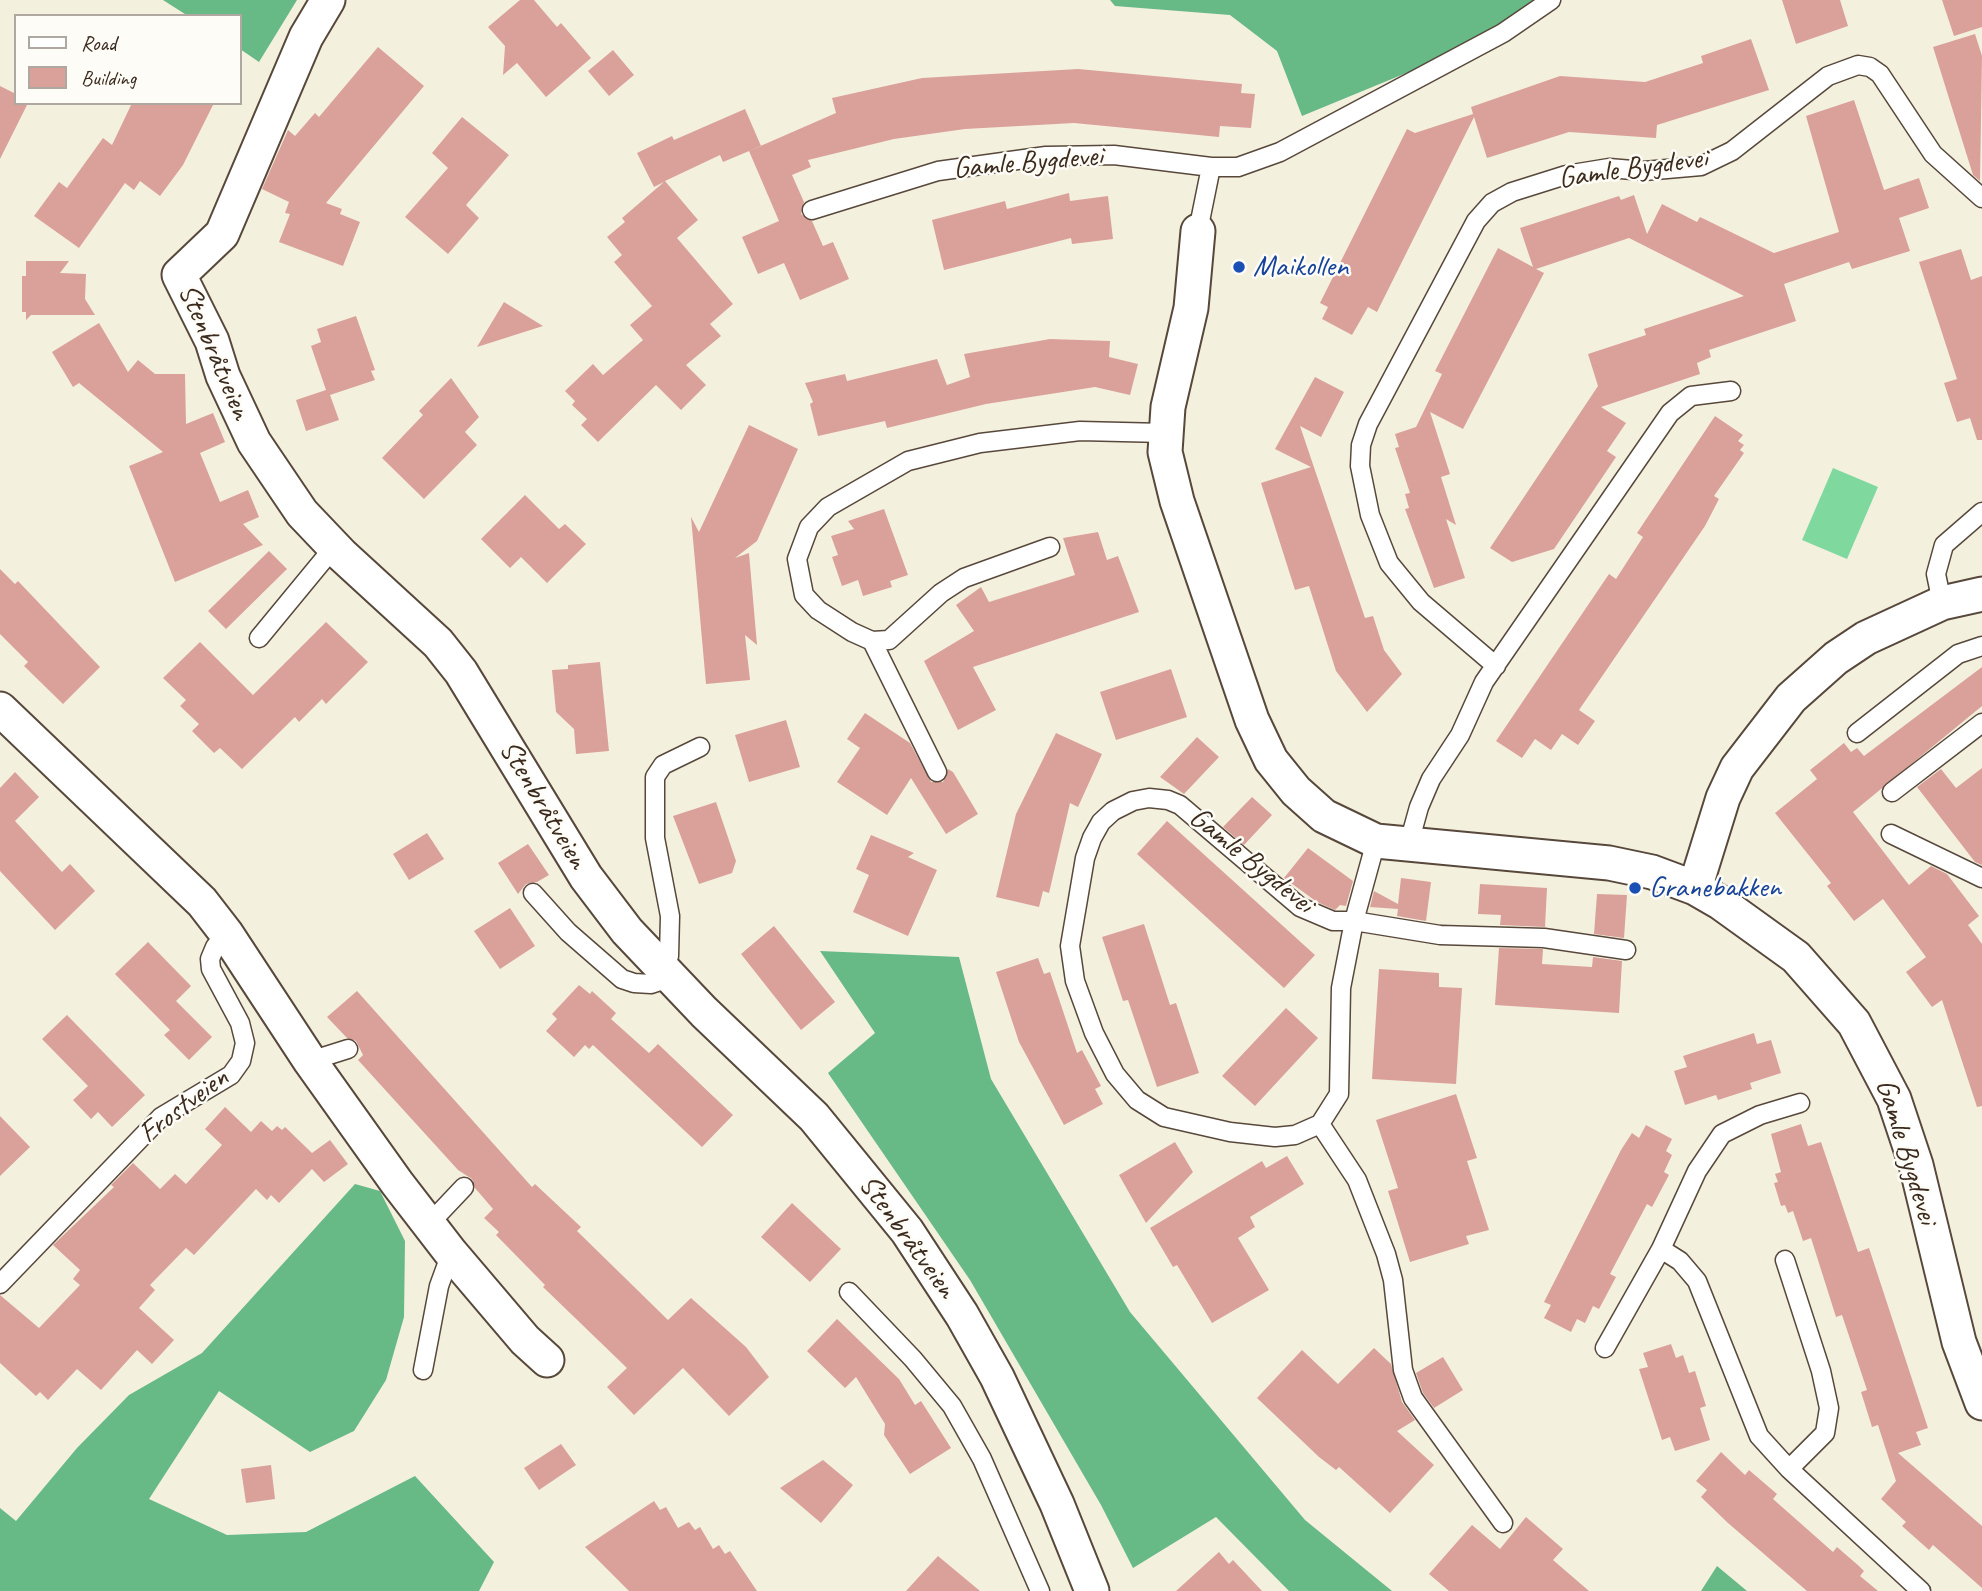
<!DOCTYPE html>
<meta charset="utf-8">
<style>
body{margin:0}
#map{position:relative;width:1982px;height:1591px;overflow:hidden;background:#f4f0de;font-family:Caveat,sans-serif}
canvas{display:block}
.legend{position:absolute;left:14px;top:14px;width:228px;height:91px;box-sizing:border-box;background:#fdfcf7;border:2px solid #afa8a0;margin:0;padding:9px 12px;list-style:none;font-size:21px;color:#3b2a1e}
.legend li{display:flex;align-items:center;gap:14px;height:35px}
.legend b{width:35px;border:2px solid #afa8a0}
</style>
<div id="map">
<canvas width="1982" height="1591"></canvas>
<ul class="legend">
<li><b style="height:9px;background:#fff"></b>Road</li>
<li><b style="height:19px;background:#daa19a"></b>Building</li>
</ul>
</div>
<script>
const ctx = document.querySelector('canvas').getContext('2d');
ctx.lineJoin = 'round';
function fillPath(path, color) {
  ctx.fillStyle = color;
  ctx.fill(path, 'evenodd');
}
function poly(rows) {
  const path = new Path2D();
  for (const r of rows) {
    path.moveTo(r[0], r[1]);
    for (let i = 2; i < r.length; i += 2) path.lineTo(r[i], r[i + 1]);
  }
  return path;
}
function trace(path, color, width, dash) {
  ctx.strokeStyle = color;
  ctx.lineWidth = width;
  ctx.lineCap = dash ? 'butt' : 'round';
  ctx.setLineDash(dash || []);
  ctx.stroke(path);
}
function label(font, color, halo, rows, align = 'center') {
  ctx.font = font + ' Caveat,sans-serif';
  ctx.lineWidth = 5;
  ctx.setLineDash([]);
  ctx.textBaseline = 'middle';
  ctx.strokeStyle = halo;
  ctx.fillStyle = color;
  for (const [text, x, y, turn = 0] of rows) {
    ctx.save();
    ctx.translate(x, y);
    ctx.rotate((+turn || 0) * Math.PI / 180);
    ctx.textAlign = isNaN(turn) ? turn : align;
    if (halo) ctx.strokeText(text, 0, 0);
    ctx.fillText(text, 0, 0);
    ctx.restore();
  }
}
fillPath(poly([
 [1833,468,1878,487,1847,559,1802,540]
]), '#7fd99f');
fillPath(poly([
 [163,0,297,0,259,62,240,49,240,16,188,16],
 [1110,0,1550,0,1513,29,1302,116,1277,51,1230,15,1115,6],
 [820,951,959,957,991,1079,1130,1312,1305,1520,1392,1591,1289,1591,1216,1517,1133,1568,1101,1505,970,1280,828,1073,875,1033],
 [355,1184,380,1191,405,1241,404,1317,386,1380,354,1431,310,1452,219,1391,149,1499,227,1535,306,1532,415,1476,494,1562,479,1591,0,1591,0,1508,16,1521,77,1448,129,1395,202,1353],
 [1717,1566,1747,1591,1701,1591]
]), '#67b986');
fillPath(poly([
 [520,0,534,0,557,27,561,23,591,58,546,97,517,63,503,75,505,46,488,27],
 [1782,0,1840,0,1848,26,1796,44],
 [1942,0,1982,0,1982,27,1954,36],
 [1975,34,1982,56,1980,181,1973,175,1933,47],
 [1751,39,1769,90,1657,125,1656,138,1569,132,1487,158,1474,117,1377,312,1368,307,1352,335,1322,319,1328,307,1320,303,1407,129,1415,133,1473,114,1471,107,1560,76,1645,82,1703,63,1701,56],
 [378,47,424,86,326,203,342,209,340,214,360,222,343,266,279,242,290,214,285,213,289,202,262,189,288,130,295,136,315,113,319,117],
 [613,50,634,75,609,96,588,71],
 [1078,69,1242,84,1241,93,1255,94,1251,128,1220,126,1219,137,1074,123,965,129,894,139,808,160,811,167,792,175,804,202,801,214,812,221,823,246,833,242,849,279,800,300,784,263,758,274,742,237,779,221,749,151,836,113,832,98,922,78],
 [0,86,16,94,16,103,28,103,0,159],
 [1854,100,1884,190,1919,178,1929,208,1899,218,1910,251,1852,269,1849,262,1784,284,1796,321,1709,350,1711,357,1697,363,1700,374,1601,407,1626,423,1607,451,1616,457,1554,549,1512,562,1490,548,1598,386,1588,354,1646,335,1644,329,1744,296,1629,238,1536,269,1544,273,1463,429,1430,412,1450,474,1441,477,1456,525,1446,519,1465,578,1434,588,1405,509,1409,508,1405,494,1410,493,1395,448,1399,447,1395,434,1416,427,1442,374,1435,371,1498,248,1533,267,1520,228,1619,196,1621,200,1634,195,1647,234,1662,204,1697,222,1700,217,1774,253,1839,232,1806,116],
 [132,103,214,103,183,165,160,196,140,181,134,190,125,183,79,248,34,216,59,182,67,188,103,138,112,145],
 [745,109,761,146,723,162,720,155,665,181,698,220,677,238,733,304,710,324,721,336,686,365,706,385,681,410,656,385,598,442,581,425,587,419,572,405,575,401,565,391,593,364,603,375,643,340,630,325,652,306,614,262,622,255,607,237,625,222,622,218,664,182,654,187,637,153,672,136,674,140],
 [462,117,509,155,466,205,479,218,448,254,405,217,448,168,432,153],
 [1069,193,1070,201,1108,196,1113,239,1072,244,1071,238,944,270,932,220,1005,201,1007,209],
 [1961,249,1971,280,1982,276,1982,440,1977,440,1970,418,1957,422,1944,383,1957,379,1919,262],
 [26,261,69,261,60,273,86,274,85,299,95,315,31,315,26,320,26,312,22,312,22,276,26,276],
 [504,302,543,326,477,347],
 [356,316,375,370,371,371,375,380,330,395,339,420,306,431,296,400,326,390,311,346,321,342,317,329],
 [99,323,128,372,138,360,155,374,185,374,186,424,213,413,225,442,200,453,220,502,248,490,259,517,243,524,263,545,175,582,129,466,163,452,79,383,73,387,52,352],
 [1050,339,1110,341,1109,357,1138,364,1130,395,1095,387,986,404,887,428,885,421,818,436,810,404,813,402,805,383,845,374,847,381,937,359,947,385,970,377,964,354],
 [1315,377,1344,392,1321,437,1300,426,1365,618,1373,616,1384,650,1402,674,1367,712,1336,671,1309,586,1295,590,1261,483,1311,467,1275,449],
 [451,378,479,417,465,432,477,445,424,499,382,458,423,415,419,411],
 [1715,416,1743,435,1738,441,1744,445,1740,450,1744,453,1714,496,1719,499,1705,526,1579,710,1595,721,1578,745,1562,734,1551,750,1535,739,1522,758,1496,741,1609,574,1616,579,1643,537,1637,533],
 [749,425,798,449,757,541,735,558,749,553,757,645,745,635,750,680,706,684,691,517,699,532],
 [525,495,559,529,565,524,586,544,547,583,521,557,510,568,481,539],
 [884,509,908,575,890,581,892,587,863,596,858,580,842,586,832,557,838,555,831,536,854,529,848,521],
 [1098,532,1107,560,1118,556,1139,612,973,667,996,710,958,730,924,661,974,631,956,605,981,587,989,602,1075,575,1063,538],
 [269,551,287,569,226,629,208,611],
 [0,569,15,584,18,581,100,667,63,704,24,666,28,662,0,634],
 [326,622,368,662,326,704,322,699,299,722,295,717,242,769,220,748,214,753,192,731,199,724,180,706,186,700,163,678,200,642,253,695],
 [600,662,609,751,576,754,574,729,556,712,552,670,568,669,568,665],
 [1982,667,1982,706,1853,812,1909,885,1931,866,1947,874,1979,916,1968,925,1982,944,1982,1106,1977,1107,1942,1000,1932,1007,1906,972,1926,957,1883,899,1854,921,1827,886,1831,883,1775,813,1817,779,1810,770,1844,743,1851,752,1857,748,1864,756],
 [1171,669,1187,717,1116,740,1100,692],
 [865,713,910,743,931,782,943,782,948,769,953,772,978,814,946,834,911,778,887,815,837,782,860,748,847,739],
 [786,720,800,767,749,782,735,735],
 [1056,733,1102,754,1078,807,1070,803,1049,893,1043,891,1039,907,996,897,1016,814],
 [1197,737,1219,757,1184,794,1160,777],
 [1982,768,1982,865,1975,862,1917,787,1941,769,1956,788],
 [15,772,39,797,15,821,62,872,70,864,95,891,55,930,0,871,0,788],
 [1252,797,1272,815,1244,845,1223,827],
 [716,802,736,861,732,873,699,884,673,816],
 [1167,821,1315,955,1284,988,1137,854],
 [427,833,444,859,409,880,393,854],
 [871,835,914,853,908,857,937,870,908,936,853,912,869,875,856,869],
 [528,844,549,875,537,882,526,884,518,894,498,863],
 [1308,848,1353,881,1346,906,1340,905,1335,910,1317,902,1284,878],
 [1401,878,1431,882,1426,921,1397,916,1398,909,1370,907,1374,891,1398,904],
 [1480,884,1547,888,1545,927,1500,925,1501,915,1478,914],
 [1597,894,1627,895,1624,938,1594,934],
 [510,908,535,946,500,969,474,931],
 [1144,924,1170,1005,1176,1003,1199,1073,1157,1087,1128,1000,1123,1001,1102,937],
 [774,926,835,1002,801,1030,741,954],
 [148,942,191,986,176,1001,212,1037,189,1060,164,1035,170,1030,115,974],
 [1499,948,1543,949,1542,964,1592,967,1593,957,1622,961,1619,1013,1495,1005],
 [1038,958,1044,974,1050,972,1077,1053,1082,1050,1101,1086,1095,1089,1103,1104,1064,1125,1019,1042,996,972],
 [1379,969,1439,973,1439,987,1462,988,1456,1084,1372,1079],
 [579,985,590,994,592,991,616,1013,611,1019,649,1053,658,1044,733,1115,702,1147,593,1045,589,1049,585,1045,574,1057,546,1031,557,1019,552,1014],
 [357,991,532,1187,535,1184,581,1227,577,1231,668,1320,691,1298,746,1347,769,1377,729,1416,683,1368,634,1415,607,1387,627,1368,543,1287,545,1285,496,1235,499,1232,484,1218,493,1209,475,1188,472,1179,458,1170,358,1060,363,1055,356,1041,347,1038,327,1017],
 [1286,1008,1318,1038,1255,1106,1222,1076],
 [67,1015,145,1095,112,1127,98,1112,91,1119,73,1100,88,1086,42,1039],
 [1754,1033,1757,1044,1771,1040,1781,1073,1750,1083,1752,1089,1718,1100,1716,1095,1685,1105,1674,1071,1687,1067,1683,1056],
 [1456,1094,1477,1158,1467,1161,1489,1230,1466,1236,1469,1244,1410,1262,1388,1191,1398,1188,1376,1120],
 [225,1107,251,1132,261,1121,272,1131,277,1126,282,1130,285,1127,312,1153,330,1140,348,1164,324,1182,312,1169,279,1203,271,1195,267,1200,256,1189,194,1255,186,1248,150,1285,155,1290,139,1308,174,1340,152,1364,137,1350,101,1390,77,1369,48,1400,40,1392,36,1396,0,1363,0,1295,39,1328,80,1285,73,1279,80,1270,53,1245,114,1187,111,1185,133,1163,160,1189,175,1174,186,1184,222,1145,205,1129],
 [0,1116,30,1147,0,1176],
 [1801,1124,1808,1146,1821,1142,1858,1252,1869,1248,1928,1428,1916,1432,1921,1445,1898,1453,1982,1526,1982,1588,1933,1545,1929,1550,1902,1526,1906,1522,1881,1499,1896,1481,1878,1425,1872,1427,1861,1392,1867,1390,1842,1315,1836,1317,1811,1238,1803,1241,1793,1211,1788,1213,1785,1205,1781,1206,1774,1183,1778,1182,1775,1174,1781,1172,1771,1134],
 [1646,1125,1672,1139,1666,1151,1672,1155,1664,1172,1669,1175,1652,1207,1647,1204,1610,1274,1616,1277,1599,1309,1593,1306,1585,1323,1577,1319,1571,1332,1544,1318,1551,1305,1544,1302,1621,1150,1632,1133,1639,1138],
 [1175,1142,1193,1172,1146,1223,1119,1175],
 [1287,1156,1304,1184,1250,1217,1255,1227,1238,1238,1269,1290,1212,1323,1177,1265,1173,1267,1150,1228,1262,1161,1266,1168],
 [792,1203,841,1249,810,1282,761,1237],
 [837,1319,899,1379,915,1405,921,1401,951,1448,910,1474,884,1435,885,1424,856,1377,845,1388,807,1351],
 [1671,1344,1676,1358,1683,1355,1689,1373,1695,1371,1706,1406,1700,1408,1710,1440,1675,1451,1670,1437,1662,1440,1639,1369,1648,1367,1643,1353],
 [1374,1348,1391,1364,1402,1402,1415,1420,1397,1431,1434,1465,1390,1513,1339,1467,1336,1470,1319,1457,1257,1398,1302,1350,1338,1384],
 [1443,1357,1463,1390,1434,1408,1423,1393,1416,1373],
 [561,1444,576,1465,539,1490,524,1468],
 [1721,1452,1745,1475,1749,1470,1777,1494,1773,1499,1833,1552,1837,1547,1859,1566,1864,1571,1860,1576,1878,1591,1807,1591,1728,1523,1701,1497,1707,1490,1696,1481],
 [823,1460,853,1485,821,1523,780,1488],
 [271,1465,275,1499,246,1503,241,1469],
 [654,1501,660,1510,666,1507,678,1528,689,1522,695,1530,700,1527,713,1549,719,1545,725,1554,730,1551,757,1591,629,1591,585,1547],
 [1526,1517,1563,1549,1553,1560,1589,1591,1449,1591,1429,1574,1472,1525,1500,1549],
 [1219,1552,1229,1564,1233,1560,1262,1591,1176,1591],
 [938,1556,980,1591,906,1591]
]), '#daa19a');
const service = poly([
 [1211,167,1238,167,1280,152,1503,33,1551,0],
 [812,210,938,171,1046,156,1114,155,1211,167,1198,231],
 [1050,547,964,578,941,593,889,640,872,641,852,632,818,610,804,595,797,559,809,527,828,507,908,461,980,443,1080,431,1164,433],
 [1942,603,1936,574,1944,545,1982,512],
 [259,638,334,547],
 [872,641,937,772],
 [1496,666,1421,602,1389,563,1370,515,1360,466,1361,445,1368,424,1476,221,1492,203,1512,192,1566,175,1609,168,1644,171,1701,166,1732,151,1828,76,1858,65,1870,67,1880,74,1933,154,1982,198],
 [1857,733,1958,654,1982,646],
 [1892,792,1982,723],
 [1891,834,1982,878],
 [1376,841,1354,921,1341,988,1339,1094,1320,1124,1295,1135,1275,1137,1230,1132,1164,1117,1137,1100,1115,1074,1094,1033,1075,981,1070,946,1085,858,1092,838,1101,822,1113,811,1133,801,1149,798,1168,800,1180,805,1300,907,1333,921,1354,921,1440,935,1544,938,1626,950],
 [1409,843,1419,807,1431,779,1460,735,1484,682,1670,413,1691,396,1731,391],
 [533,893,568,932,622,979,634,983,651,984,669,978],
 [662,970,669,956,670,916,655,838,655,777,663,765,700,747],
 [310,1061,348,1049],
 [1800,1103,1760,1115,1722,1134,1697,1171,1661,1249,1680,1261,1697,1281,1759,1436,1789,1469,1921,1591],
 [1320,1124,1357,1180,1386,1254,1393,1280,1403,1370,1413,1398,1503,1523],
 [429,1224,464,1187],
 [1785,1260,1821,1371,1829,1408,1825,1433,1789,1469],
 [0,1284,161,1117,231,1075,241,1061,245,1043,240,1023,211,969,210,959,215,947,226,933],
 [849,1292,913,1359,952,1406,982,1459,1040,1591],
 [1605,1348,1661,1249],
 [423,1370,439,1286,451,1253]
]);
const minor = poly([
 [328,0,306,37,222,234,179,275,212,341,223,376,254,442,302,513,342,555,438,643,461,672,586,877,627,931,704,1012,814,1117,907,1231,962,1315,997,1377,1057,1504,1092,1591],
 [1198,231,1191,308,1168,407,1165,452,1177,501,1252,720,1271,760,1296,791,1324,816,1376,841,1609,863,1652,872,1695,888,1721,903,1796,957,1854,1023,1894,1099,1916,1165,1959,1342,1982,1403],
 [0,709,202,902,226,933,310,1061,397,1183,451,1253,525,1340,547,1360],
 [1695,888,1723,798,1737,768,1791,698,1836,658,1866,638,1942,603,1982,594]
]);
trace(service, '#57483b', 21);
trace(minor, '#57483b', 37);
trace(service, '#fff', 18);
trace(minor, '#fff', 33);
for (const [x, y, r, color] of [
 [1239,267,7,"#1a4fb4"],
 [1635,888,7,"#1a4fb4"]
]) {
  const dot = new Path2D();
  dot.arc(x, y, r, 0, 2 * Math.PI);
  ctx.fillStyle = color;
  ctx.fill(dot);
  trace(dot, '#fdfcf7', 2.5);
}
label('30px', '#3b2a1e', '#fdfcf7', [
 ["Gamle Bygdevei",1028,163,-5],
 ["Gamle Bygdevei",1633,169,-8],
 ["Stenbråtveien",214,352,67],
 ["Stenbråtveien",543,805,59],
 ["Gamle Bygdevei",1251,861,39],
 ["Frostveien",184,1106,-37],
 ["Gamle Bygdevei",1906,1152,73],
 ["Stenbråtveien",907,1237,54]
]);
label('30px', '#164399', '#fdfcf7', [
 ["Maikollen",1253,267],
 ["Granebakken",1649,888]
], 'left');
</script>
